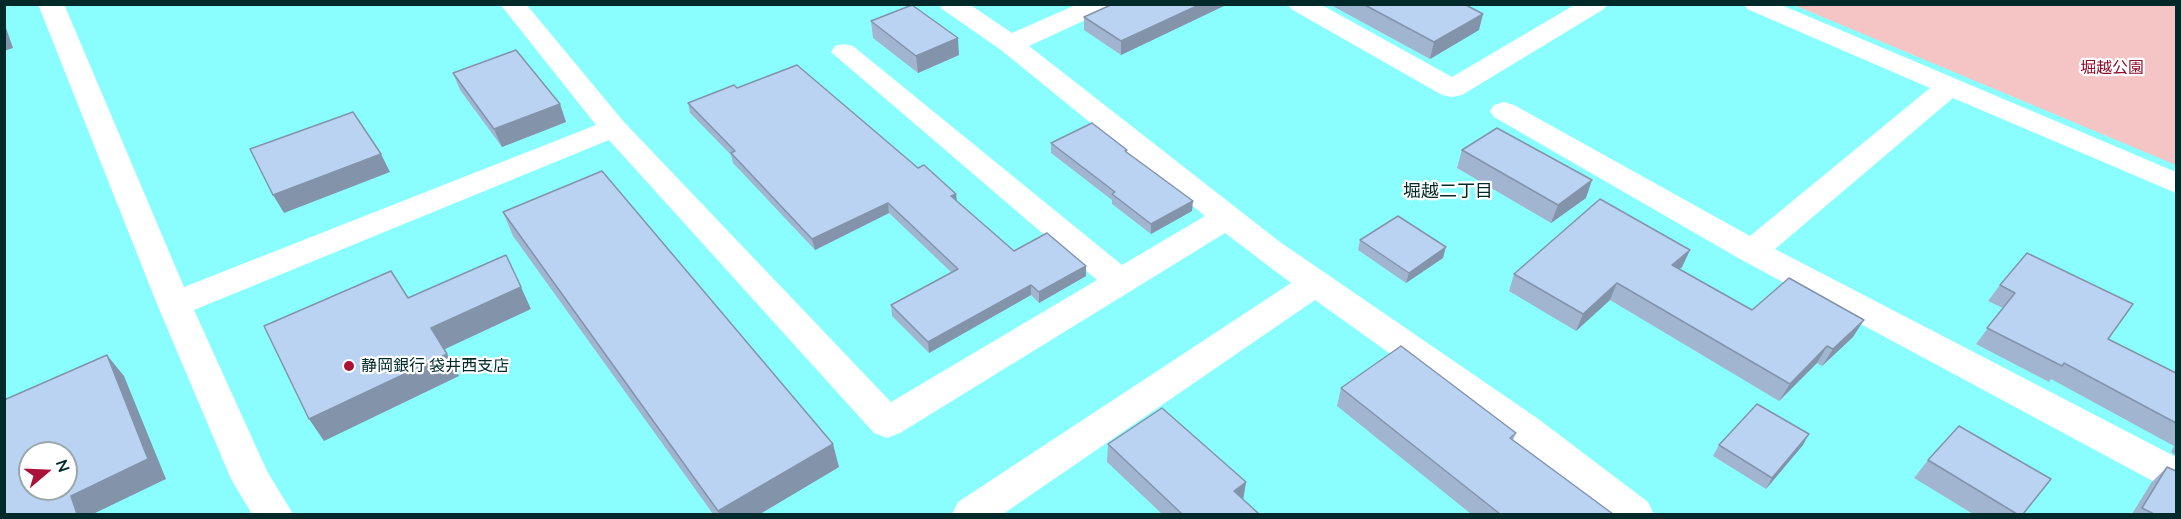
<!DOCTYPE html>
<meta charset="utf-8">
<style>
body{margin:0}
#map{position:relative;width:2181px;height:519px;overflow:hidden;background:#8afeff;font-family:Mulish,sans-serif}
canvas{display:block}
.frame{position:absolute;inset:0;border:6px solid #012929;pointer-events:none}
.north{position:absolute;left:18px;top:441px;width:60px;height:60px;box-sizing:border-box;background:#fff;border:2px solid #99a9a9;border-radius:50%;rotate:71deg;font-size:16px;font-weight:700;line-height:24px;text-align:center;color:#012929}
.north::after{content:'';display:block;margin:auto;width:21px;height:27px;background:#aa1337;clip-path:polygon(50% 0,100% 100%,50% 72%,0 100%)}
</style>
<div id="map">
<canvas width="2181" height="519"></canvas>
<div class="frame"></div>
<div class="north">N</div>
</div>
<script>
const ctx = document.querySelector('canvas').getContext('2d');
ctx.lineJoin = 'round';
function fillPath(path, color) {
  ctx.fillStyle = color;
  ctx.fill(path, 'evenodd');
}
function poly(rows) {
  const path = new Path2D();
  for (const r of rows) {
    path.moveTo(r[0], r[1]);
    for (let i = 2; i < r.length; i += 2) path.lineTo(r[i], r[i + 1]);
  }
  return path;
}
function trace(path, color, width, dash) {
  ctx.strokeStyle = color;
  ctx.lineWidth = width;
  ctx.lineCap = dash ? 'butt' : 'round';
  ctx.setLineDash(dash || []);
  ctx.stroke(path);
}
function label(font, color, halo, rows, align = 'center') {
  ctx.font = font + ' Mulish,"Noto Sans JP",sans-serif';
  ctx.lineWidth = 4.5;
  ctx.setLineDash([]);
  ctx.textBaseline = 'middle';
  ctx.strokeStyle = halo;
  ctx.fillStyle = color;
  for (const [text, x, y, turn = 0] of rows) {
    ctx.save();
    ctx.translate(x, y);
    ctx.rotate((+turn || 0) * Math.PI / 180);
    ctx.textAlign = isNaN(turn) ? turn : align;
    if (halo) ctx.strokeText(text, 0, 0);
    ctx.fillText(text, 0, 0);
    ctx.restore();
  }
}
fillPath(poly([
 [1794,5,2176,5,2176,165]
]), '#f5c4c5');
fillPath(poly([
 [38,4,64,4,184,287,596,125,500,4,526,4,624,122,891,402,1097,280,831,52,835,46,844,44,853,46,1122,265,1205,216,1001,50,942,9,939,4,969,4,1012,33,1078,4,1112,4,1109,9,1029,46,1280,242,1537,418,1648,502,1654,514,1605,514,1511,440,1315,300,1003,514,952,514,958,502,1291,283,1225,233,900,433,887,438,874,433,609,140,194,310,267,471,293,514,252,514,231,479,157,304,38,4],
 [1288,4,1320,4,1452,77,1576,4,1607,4,1604,9,1462,95,1452,97,1442,95,1291,9,1288,4],
 [1744,4,1779,4,2176,172,2176,193,1953,98,1775,249,2176,457,2176,491,2162,486,1740,259,1494,117,1490,111,1494,105,1504,102,1514,105,1750,236,1930,88,1747,9,1744,4]
]), '#fff');
fillPath(poly([
 [1228,4,1121,55,1084,30,1084,17],
 [1329,4,1464,4,1479,30,1430,59],
 [871,21,959,55,918,73,873,38],
 [453,73,560,104,566,122,502,147,460,90],
 [737,88,918,168,956,194,957,201,1014,251,1086,266,1086,276,1039,303,1031,295,929,353,892,316,891,305,952,273,889,213,815,250,733,163,731,155,690,113,688,103],
 [1051,143,1127,152,1192,211,1151,234,1112,204,1112,200,1051,153],
 [1462,150,1586,198,1551,223,1457,168],
 [503,212,839,467,760,514,713,514,513,236],
 [1360,240,1443,258,1406,283,1358,250],
 [1690,250,1682,267,1680,269,1752,310,1853,337,1822,366,1817,363,1779,401,1610,300,1576,331,1509,291,1514,274],
 [2000,285,2176,373,2176,456,2171,452,2174,446,2051,379,2049,382,1976,344,2003,308,1988,301],
 [1341,388,1516,433,1513,440,1613,514,1471,514,1337,406],
 [1108,444,1246,482,1243,500,1260,514,1162,514,1107,462],
 [1719,445,1803,445,1766,489,1713,456],
 [1928,460,2023,514,1973,514,1914,478],
 [2167,467,2176,514,2132,514,2151,483]
]), '#a1b5d1');
fillPath(poly([
 [1201,4,1228,4,1121,55,1121,41],
 [1483,14,1479,30,1430,59,1434,42],
 [4,22,13,48,4,51],
 [958,38,959,55,918,73,916,56],
 [560,104,566,122,502,147,494,129],
 [381,154,390,172,284,213,273,195],
 [1592,180,1586,198,1551,223,1558,205],
 [956,194,957,204,951,196],
 [1193,201,1192,211,1151,234,1151,224],
 [888,203,889,213,815,250,812,239],
 [1446,247,1443,258,1406,283,1409,273],
 [1690,250,1682,267,1664,281,1672,265],
 [1086,266,1086,276,1039,303,1039,292],
 [1617,283,1610,300,1576,331,1583,314],
 [1031,285,1031,295,929,353,928,342],
 [521,287,531,309,443,350,431,328],
 [1864,320,1853,337,1822,366,1833,349],
 [1827,346,1817,363,1779,401,1790,384],
 [447,354,459,376,324,441,309,419],
 [107,355,124,376,166,479,93,514,77,514,71,496],
 [1809,434,1803,445,1766,489,1772,478],
 [833,444,839,467,760,514,720,514,718,511],
 [1246,482,1243,500,1234,491]
]), '#8394aa');
const building = poly([
 [1113,4,1201,4,1121,41,1084,17,1113,4],
 [1363,4,1464,4,1483,14,1434,42,1363,4],
 [912,5,958,38,916,56,871,21,912,5],
 [516,50,560,104,494,129,453,73,516,50],
 [797,65,918,168,924,165,956,194,951,196,1014,251,1047,233,1086,266,1039,292,1031,285,928,342,891,305,958,269,888,203,812,239,731,153,735,151,688,103,734,85,737,88,797,65],
 [353,112,381,154,273,195,250,149,353,112],
 [1092,123,1127,150,1125,151,1193,201,1151,224,1112,194,1115,192,1051,143,1092,123],
 [1497,128,1592,180,1558,205,1462,150,1497,128],
 [602,171,833,444,718,511,503,212,602,171],
 [1600,199,1690,250,1672,265,1752,310,1789,278,1864,320,1833,349,1827,346,1790,384,1617,283,1583,314,1514,274,1600,199],
 [1398,216,1446,247,1409,273,1360,240,1398,216],
 [2027,253,2133,304,2108,339,2176,373,2176,423,2064,363,2062,366,1987,328,2015,293,2000,285,2027,253],
 [506,255,521,287,431,328,447,354,309,419,264,326,391,271,408,298,506,255],
 [1401,346,1516,433,1510,438,1613,514,1500,514,1341,388,1401,346],
 [107,355,148,459,71,496,77,514,4,514,4,400,107,355],
 [30,453,66,453,66,489,30,489,30,453],
 [1757,404,1809,434,1772,478,1719,445,1757,404],
 [1162,408,1246,482,1234,491,1259,514,1182,514,1108,444,1162,408],
 [1959,426,2051,479,2023,514,2017,514,1928,460,1959,426],
 [2167,467,2176,471,2176,514,2154,514,2142,508,2167,467]
]);
fillPath(building, '#bbd3f3');
trace(building, '#8394aa', 1.5);
for (const [x, y, r, color] of [
 [349,366,6,"#aa1337"]
]) {
  const dot = new Path2D();
  dot.arc(x, y, r, 0, 2 * Math.PI);
  ctx.fillStyle = color;
  ctx.fill(dot);
  trace(dot, '#fff', 2);
}
label('16px', '#8e0e2c', '#fff', [
 ["堀越公園",2112,68]
]);
label('16px', '#012929', '#fff', [
 ["静岡銀行 袋井西支店",361,366]
], 'left');
label('18px', '#012929', '#fff', [
 ["堀越二丁目",1448,192]
]);
</script>
